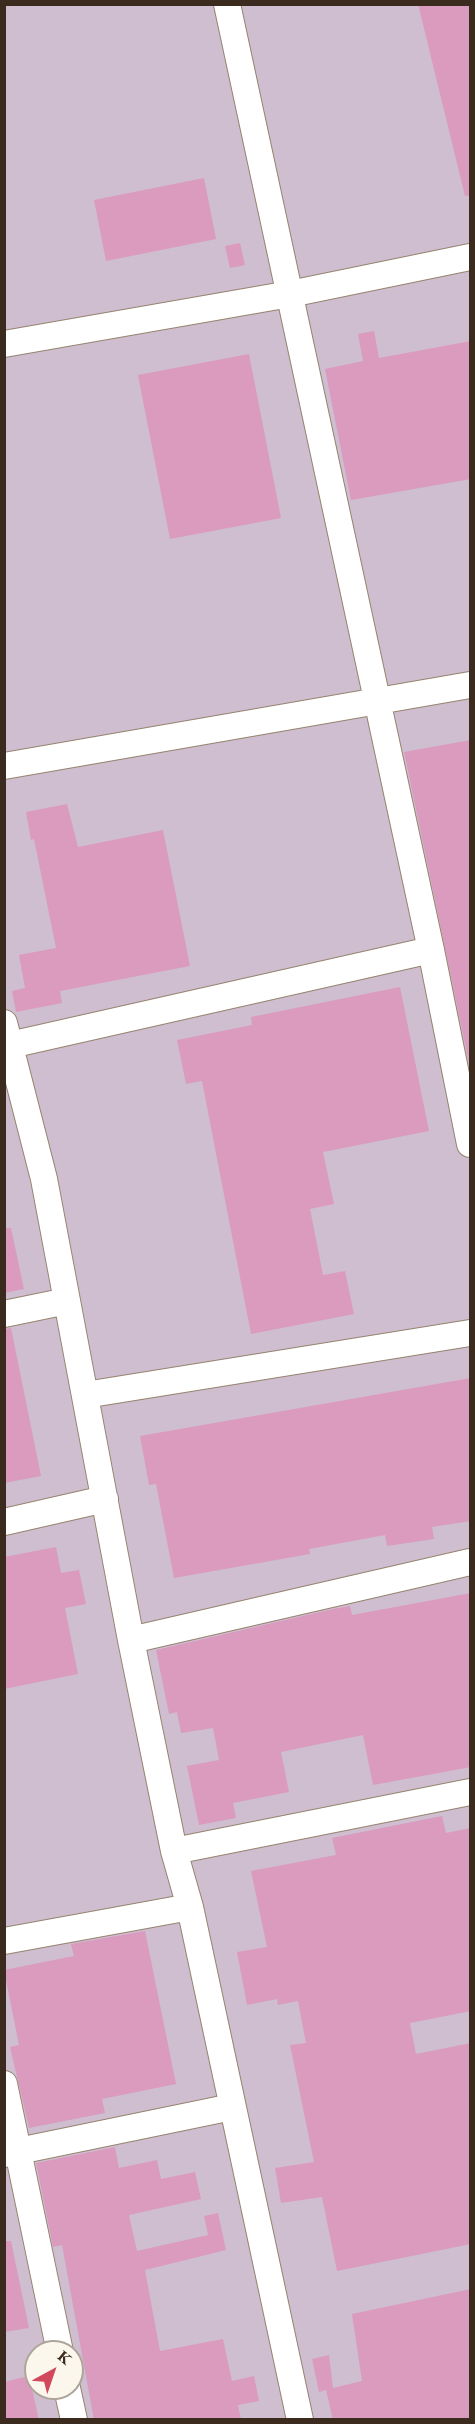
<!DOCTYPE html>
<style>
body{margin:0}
#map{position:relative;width:475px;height:2424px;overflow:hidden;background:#efdfbf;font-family:"EB Garamond",serif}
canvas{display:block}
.frame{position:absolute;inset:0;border:6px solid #3b2a1e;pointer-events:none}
.north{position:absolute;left:24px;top:2340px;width:60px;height:60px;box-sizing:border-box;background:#fbf7ec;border:2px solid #aea59a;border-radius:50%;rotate:40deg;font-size:16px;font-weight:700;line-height:24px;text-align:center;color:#3b2a1e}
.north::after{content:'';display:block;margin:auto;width:21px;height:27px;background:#d1495b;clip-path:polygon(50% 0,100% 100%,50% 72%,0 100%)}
</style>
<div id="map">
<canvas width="475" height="2424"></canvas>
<div class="frame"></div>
<div class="north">K</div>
</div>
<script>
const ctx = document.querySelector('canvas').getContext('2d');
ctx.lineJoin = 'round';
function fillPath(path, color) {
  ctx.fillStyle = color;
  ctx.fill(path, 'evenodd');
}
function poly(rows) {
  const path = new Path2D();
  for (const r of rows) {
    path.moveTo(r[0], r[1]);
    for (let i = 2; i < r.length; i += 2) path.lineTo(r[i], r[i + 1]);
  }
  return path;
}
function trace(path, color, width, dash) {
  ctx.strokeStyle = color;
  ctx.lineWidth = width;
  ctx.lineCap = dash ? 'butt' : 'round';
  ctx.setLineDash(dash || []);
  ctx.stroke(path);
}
fillPath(poly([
 [5,5,470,5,470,2419,5,2420],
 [36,2352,72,2352,72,2388,36,2388]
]), '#cfbdd0');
fillPath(poly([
 [418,4,471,4,471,195,465,196],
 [204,178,216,239,106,261,94,200],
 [240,243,245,265,230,268,225,246],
 [374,331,379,358,471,341,471,479,351,500,325,369,363,361,358,334],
 [249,354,281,518,170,539,138,375],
 [471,740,471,1063,469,1063,404,752],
 [67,804,78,847,163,830,190,966,60,991,62,1003,16,1012,12,991,25,988,19,955,56,948,34,839,31,840,26,812],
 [400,987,429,1131,323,1152,334,1204,310,1209,323,1275,345,1271,354,1314,251,1334,202,1081,186,1084,177,1040,252,1025,251,1017],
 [4,1228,11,1228,24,1289,4,1293],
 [11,1328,41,1476,4,1483,4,1329],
 [471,1378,471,1521,432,1527,434,1539,387,1546,385,1535,309,1549,310,1554,174,1578,156,1484,149,1485,140,1436],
 [56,1547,61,1573,79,1570,86,1604,65,1608,78,1674,4,1689,4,1557],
 [471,1593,471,1767,373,1785,363,1735,281,1752,289,1792,233,1803,236,1818,199,1825,187,1766,219,1760,213,1728,181,1733,177,1712,169,1714,156,1650,333,1609,350,1606,352,1615],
 [442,1816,446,1833,471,1828,471,2011,410,2023,416,2054,471,2043,471,2244,337,2271,322,2197,281,2203,275,2168,314,2162,290,2045,306,2043,298,2001,278,2005,277,1999,247,2005,237,1952,267,1947,251,1871,336,1855,332,1838],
 [145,1931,176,2084,102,2099,105,2113,29,2128,10,2047,19,2045,4,1970,74,1956,71,1944],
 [115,2147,119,2168,157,2160,161,2179,195,2172,201,2199,129,2215,137,2251,208,2235,204,2216,218,2213,226,2250,145,2270,160,2351,223,2339,232,2381,254,2376,259,2401,238,2405,241,2420,94,2420,62,2245,53,2247,36,2163],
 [4,2241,11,2241,29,2328,4,2332],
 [471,2289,471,2420,333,2420,326,2390,319,2392,312,2359,329,2355,333,2388,362,2381,352,2314],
 [29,2376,39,2420,4,2420,4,2382]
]), '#da9bbf');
const minor = poly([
 [227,4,431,950,470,1144],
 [4,344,290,294,470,257],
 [4,766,470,685],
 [4,1023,44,1179,131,1640,174,1851,190,1907,300,2420],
 [10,1045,431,950],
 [4,1314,67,1301],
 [85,1395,470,1333],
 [4,1522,105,1499],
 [131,1640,470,1562],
 [174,1851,470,1792],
 [4,1941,190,1907],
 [4,2084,60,2352],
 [4,2154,232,2107],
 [67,2388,74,2420]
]);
trace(minor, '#95846e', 28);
trace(minor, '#fff', 26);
</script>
